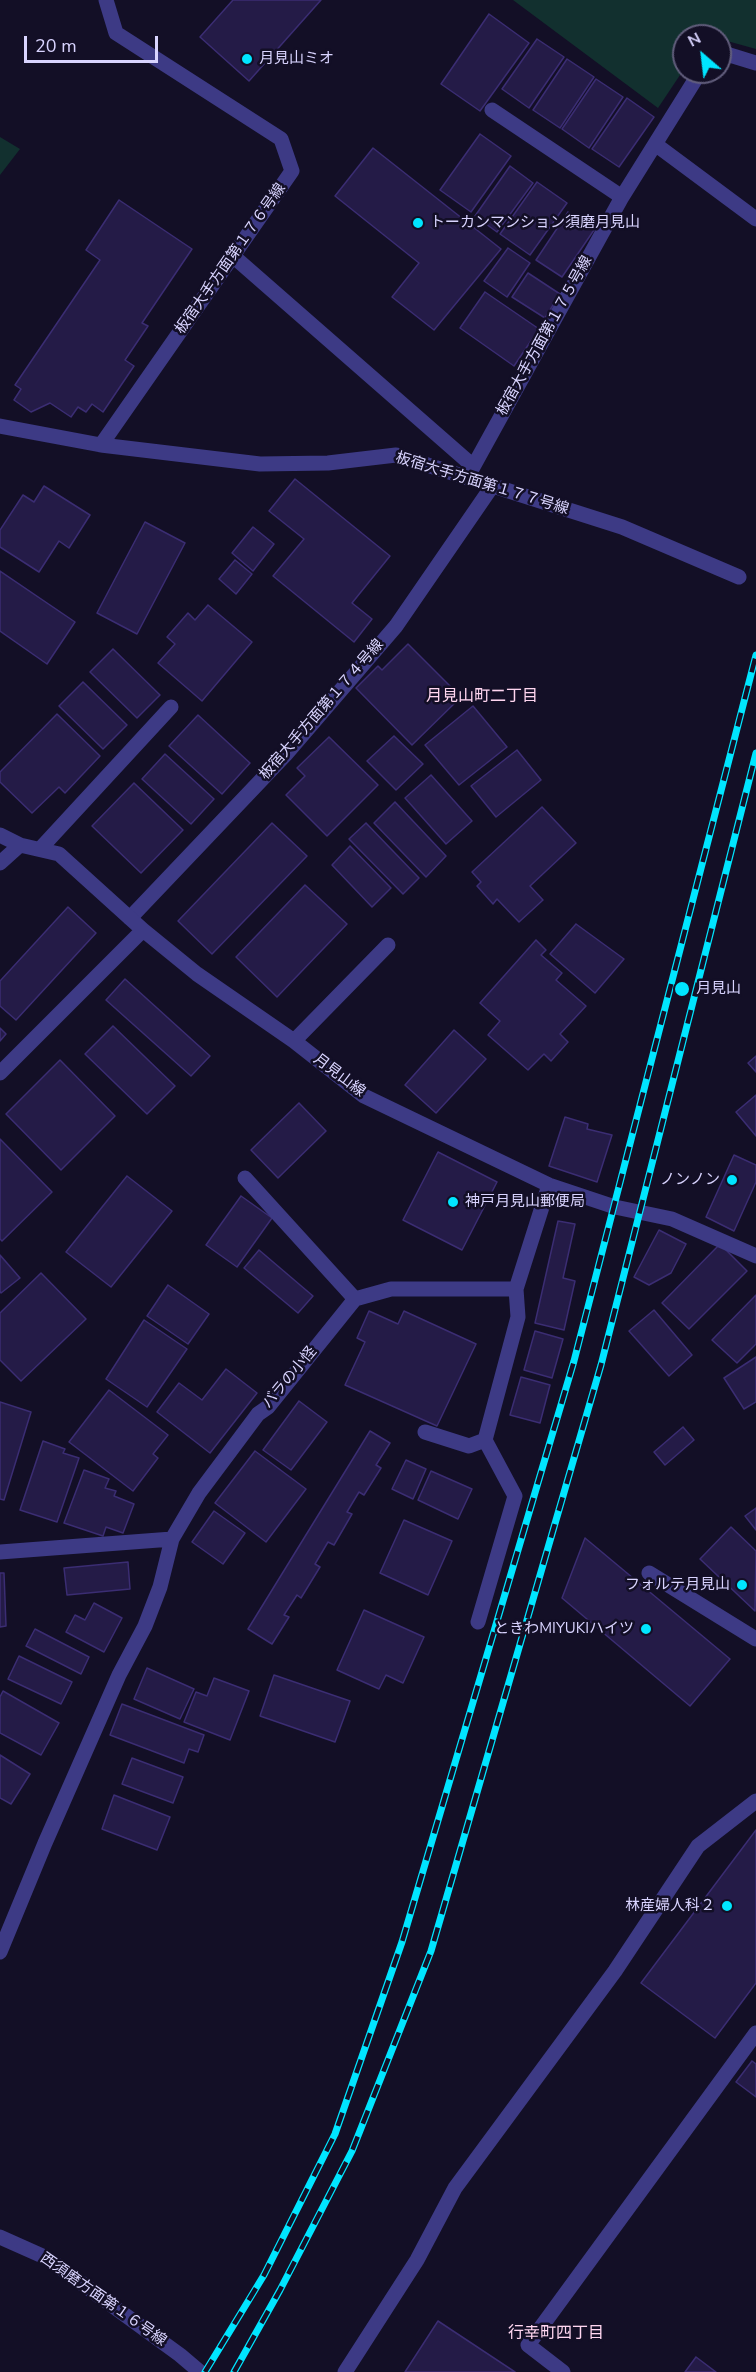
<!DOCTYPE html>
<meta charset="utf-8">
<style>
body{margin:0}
#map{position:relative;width:756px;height:2372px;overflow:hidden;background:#130f26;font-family:"Nunito Sans",sans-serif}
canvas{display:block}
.north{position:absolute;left:672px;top:24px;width:60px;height:60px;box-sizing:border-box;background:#130f26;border:2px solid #625e7d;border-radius:50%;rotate:332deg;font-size:16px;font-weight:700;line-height:24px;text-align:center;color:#d9d4ff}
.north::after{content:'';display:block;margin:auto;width:21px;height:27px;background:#00e5ff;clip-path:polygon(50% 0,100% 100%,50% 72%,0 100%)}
.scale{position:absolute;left:24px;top:36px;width:134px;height:27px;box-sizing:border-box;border:3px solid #d9d4ff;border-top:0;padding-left:8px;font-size:18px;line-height:21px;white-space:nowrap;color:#d9d4ff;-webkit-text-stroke:4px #130f26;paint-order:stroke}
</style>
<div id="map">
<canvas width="756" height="2372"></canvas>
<div class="north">N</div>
<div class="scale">20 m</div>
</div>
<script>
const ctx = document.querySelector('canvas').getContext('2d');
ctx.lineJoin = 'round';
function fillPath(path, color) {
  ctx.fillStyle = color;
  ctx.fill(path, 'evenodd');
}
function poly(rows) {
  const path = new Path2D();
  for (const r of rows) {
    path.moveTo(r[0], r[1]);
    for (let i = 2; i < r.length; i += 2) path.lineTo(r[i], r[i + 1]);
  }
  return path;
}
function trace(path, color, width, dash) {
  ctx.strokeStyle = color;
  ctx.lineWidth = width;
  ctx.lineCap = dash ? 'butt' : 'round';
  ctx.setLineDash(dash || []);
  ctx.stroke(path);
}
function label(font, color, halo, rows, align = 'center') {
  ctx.font = font + ' "Nunito Sans","Noto Sans JP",sans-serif';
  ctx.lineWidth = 5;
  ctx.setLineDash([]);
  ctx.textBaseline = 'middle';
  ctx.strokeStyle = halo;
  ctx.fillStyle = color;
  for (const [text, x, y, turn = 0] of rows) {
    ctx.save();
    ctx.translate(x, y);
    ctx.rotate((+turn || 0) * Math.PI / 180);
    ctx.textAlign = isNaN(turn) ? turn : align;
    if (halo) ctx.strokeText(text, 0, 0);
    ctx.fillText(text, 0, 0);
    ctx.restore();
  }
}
fillPath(poly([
 [513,0,756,0,756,49,720,39,720,36,684,36,684,69,658,108],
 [0,137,20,149,0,175]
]), '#12302f');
const building = poly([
 [233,0,321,0,249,81,200,37,233,0],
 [489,14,529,43,480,111,441,84,489,14],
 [537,39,564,57,529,108,502,89,537,39],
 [567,59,594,77,560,128,533,110,567,59],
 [596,79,623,97,589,148,562,129,596,79],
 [627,98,654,117,619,167,592,149,627,98],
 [480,134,511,156,471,212,440,190,480,134],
 [373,148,501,249,434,330,392,297,419,263,335,196,373,148],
 [510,166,533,183,497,232,475,216,510,166],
 [537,182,567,203,530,255,500,234,537,182],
 [119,200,192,249,142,323,148,326,125,360,134,366,103,412,92,404,86,412,78,407,71,417,50,403,31,412,14,400,21,389,15,385,100,260,86,250,119,200],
 [568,212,594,230,562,277,536,260,568,212],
 [508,248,530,263,507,297,484,281,508,248],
 [528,273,560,294,545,318,512,297,528,273],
 [485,292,539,329,514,366,460,328,485,292],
 [295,479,390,556,352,603,372,619,354,642,273,576,304,539,269,511,295,479],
 [44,486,90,515,69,548,59,541,39,572,0,547,0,530,23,495,34,502,44,486],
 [145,522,185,543,137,634,97,613,145,522],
 [253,527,274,544,253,571,232,553,253,527],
 [235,560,252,574,236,594,219,579,235,560],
 [0,571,75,622,47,664,0,631,0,571],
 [208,605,252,642,202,701,158,663,175,644,167,637,188,613,195,620,208,605],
 [408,644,461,697,412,745,356,688,378,666,382,670,408,644],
 [113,649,160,695,137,718,90,672,113,649],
 [83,682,127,725,103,749,59,706,83,682],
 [473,706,507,747,459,785,425,745,473,706],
 [57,714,100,756,65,793,59,787,32,813,0,782,0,772,57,714],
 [198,715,250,763,222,794,169,746,198,715],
 [394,736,423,764,396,790,367,761,394,736],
 [329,737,378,785,327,836,286,795,305,776,297,768,329,737],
 [517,750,541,780,496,817,471,786,517,750],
 [165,754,214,799,191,824,142,779,165,754],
 [431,775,472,821,446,844,405,798,431,775],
 [134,783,183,830,141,873,92,826,134,783],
 [395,802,446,856,426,877,374,823,395,802],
 [542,807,576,843,530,886,543,900,519,922,497,899,493,904,477,886,481,882,472,872,542,807],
 [272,823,307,856,212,954,178,921,272,823],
 [366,823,419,878,403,894,349,839,366,823],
 [350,846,391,888,372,907,332,865,350,846],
 [305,885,347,924,277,997,236,957,305,885],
 [68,907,96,933,16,1020,0,1006,0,981,68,907],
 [576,924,624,959,595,993,550,954,576,924],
 [536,940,546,950,541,955,562,973,556,980,586,1006,560,1034,568,1042,551,1061,544,1054,528,1070,488,1035,500,1021,480,1003,536,940],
 [125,979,210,1056,191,1076,106,1000,125,979],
 [113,1026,175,1086,147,1114,85,1054,113,1026],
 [0,1028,6,1034,0,1041,0,1028],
 [454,1030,486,1059,436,1113,405,1085,454,1030],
 [756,1056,756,1072,748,1063,756,1056],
 [60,1060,115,1116,61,1170,6,1114,60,1060],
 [756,1095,756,1136,736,1112,756,1095],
 [299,1103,326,1131,278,1178,251,1150,299,1103],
 [565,1117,588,1124,587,1129,612,1135,597,1182,549,1166,565,1117],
 [0,1139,52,1192,2,1241,0,1239,0,1139],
 [438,1152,497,1182,462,1250,403,1220,438,1152],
 [734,1155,756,1165,756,1182,734,1231,706,1217,734,1155],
 [127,1176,172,1211,111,1287,66,1252,127,1176],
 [241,1196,272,1218,237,1267,206,1245,241,1196],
 [558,1221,575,1224,563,1278,575,1281,564,1330,535,1323,558,1221],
 [659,1230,686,1244,671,1273,649,1285,634,1277,659,1230],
 [720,1244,747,1271,689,1329,662,1303,720,1244],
 [259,1250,313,1296,298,1313,244,1268,259,1250],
 [0,1255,20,1278,1,1293,0,1291,0,1255],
 [41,1273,86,1319,21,1381,0,1360,0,1313,41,1273],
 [168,1285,209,1314,188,1344,147,1316,168,1285],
 [756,1295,756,1344,737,1363,712,1340,756,1295],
 [654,1310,692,1355,669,1376,629,1331,654,1310],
 [369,1311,398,1324,404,1311,476,1344,437,1426,345,1385,365,1342,357,1338,369,1311],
 [144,1320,187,1349,147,1407,106,1379,144,1320],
 [535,1331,563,1339,552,1378,524,1370,535,1331],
 [756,1357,756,1402,744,1409,724,1378,756,1357],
 [226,1369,257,1393,210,1453,157,1412,179,1383,202,1400,226,1369],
 [521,1377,550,1385,540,1423,510,1415,521,1377],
 [109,1390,168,1435,153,1454,158,1458,133,1491,69,1442,109,1390],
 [299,1401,327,1422,291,1470,263,1450,299,1401],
 [0,1402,31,1412,4,1500,0,1499,0,1402],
 [683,1427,694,1440,665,1465,654,1452,683,1427],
 [370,1431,390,1443,376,1465,381,1468,364,1495,359,1492,347,1512,352,1514,334,1545,328,1542,315,1564,320,1567,301,1598,297,1595,284,1615,289,1617,272,1644,248,1629,370,1431],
 [43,1441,65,1449,63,1453,79,1458,57,1522,20,1510,43,1441],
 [255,1451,306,1489,266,1542,215,1503,255,1451],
 [406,1460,426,1469,413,1499,392,1489,406,1460],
 [84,1470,109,1479,105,1488,116,1491,114,1496,134,1504,123,1533,106,1527,103,1536,64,1523,84,1470],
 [431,1471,472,1489,458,1519,418,1500,431,1471],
 [756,1508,756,1530,745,1516,756,1508],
 [214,1511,245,1533,223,1564,192,1542,214,1511],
 [404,1520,452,1541,428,1595,380,1573,404,1520],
 [731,1527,756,1551,755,1611,700,1559,731,1527],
 [585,1538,730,1659,690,1706,562,1598,585,1538],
 [128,1562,130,1589,67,1595,64,1568,128,1562],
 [0,1573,4,1573,6,1626,0,1627,0,1573],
 [94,1603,122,1618,104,1652,66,1632,75,1615,85,1620,94,1603],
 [364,1610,424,1637,403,1683,386,1675,379,1689,337,1670,364,1610],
 [35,1629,89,1657,81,1674,26,1646,35,1629],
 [19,1656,72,1682,61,1704,8,1679,19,1656],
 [147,1668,194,1689,180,1719,134,1699,147,1668],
 [274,1675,350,1701,335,1742,260,1716,274,1675],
 [214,1678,249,1691,230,1740,184,1722,196,1692,207,1696,214,1678],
 [3,1691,59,1723,41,1755,0,1733,0,1697,3,1691],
 [122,1704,204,1735,198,1752,189,1749,184,1763,110,1735,122,1704],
 [0,1755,30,1774,11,1804,0,1798,0,1755],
 [132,1758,183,1777,173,1803,122,1784,132,1758],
 [114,1795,170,1817,157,1850,102,1829,114,1795],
 [756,1830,756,1983,715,2038,641,1983,756,1830],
 [752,2061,756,2064,756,2097,736,2082,752,2061],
 [438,2321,515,2372,405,2372,438,2321],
 [696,2357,716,2372,685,2372,696,2357]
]);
fillPath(building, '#241b47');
trace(building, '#3b2d73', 1.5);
trace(poly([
 [130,918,286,754,396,626,493,485]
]), '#3d3a85', 15);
trace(poly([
 [720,52,756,63],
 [492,110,622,197],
 [655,144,756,219],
 [233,256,473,466],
 [0,426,101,445,260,464,328,463,396,455,622,527,739,577],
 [101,445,292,171,281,139,116,33,106,0],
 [467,478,622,197,700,72],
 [0,835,20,845,59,854,143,930,197,974,294,1041,364,1096,549,1185,615,1207,672,1219,756,1256],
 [40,849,171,707],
 [0,863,20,845],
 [294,1041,388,945],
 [0,1073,143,930],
 [245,1178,355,1299],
 [425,1432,469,1446,485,1440],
 [0,1552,172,1539],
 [649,1573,756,1639],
 [478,1622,515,1496,485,1440,518,1317,516,1289],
 [0,1952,45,1843,119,1675,145,1626,160,1587,172,1539,199,1493,258,1414,268,1407,355,1299,391,1289,516,1289,549,1185],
 [0,2237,47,2258,180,2355,200,2372],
 [345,2372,417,2260,455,2188,615,1971,698,1846,756,1801],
 [563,2372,528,2345,756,2033]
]), '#3d3a85', 15);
const rail = poly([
 [205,2372,264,2275,335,2134,402,1942,574,1361,756,655],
 [234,2372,280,2290,352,2151,431,1951,601,1365,756,753]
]);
trace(rail, '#00e5ff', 7);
trace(rail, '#130f26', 4.5, [14]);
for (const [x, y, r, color] of [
 [247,59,6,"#00e5ff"],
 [418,223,6,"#00e5ff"],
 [682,989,8,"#00e5ff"],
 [732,1180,6,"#00e5ff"],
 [453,1202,6,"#00e5ff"],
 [742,1585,6,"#00e5ff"],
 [646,1629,6,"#00e5ff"],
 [727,1906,6,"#00e5ff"]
]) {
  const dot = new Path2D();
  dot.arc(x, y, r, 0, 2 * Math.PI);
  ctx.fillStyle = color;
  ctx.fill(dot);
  trace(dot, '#130f26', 2);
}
label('15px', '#d9d4ff', '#130f26', [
 ["月見山ミオ",259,59],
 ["トーカンマンション須磨月見山",430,223],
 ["月見山",696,989],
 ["ノンノン",720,1180,"right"],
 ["神戸月見山郵便局",465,1202],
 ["フォルテ月見山",730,1585,"right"],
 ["ときわMIYUKIハイツ",634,1629,"right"],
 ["林産婦人科２",715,1906,"right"]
], 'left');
label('15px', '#d9d4ff', '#130f26', [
 ["板宿大手方面第１７６号線",231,259,-55],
 ["板宿大手方面第１７５号線",545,336,-61],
 ["板宿大手方面第１７７号線",482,484,17],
 ["板宿大手方面第１７４号線",322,710,-49],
 ["月見山線",339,1076,37],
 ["バラの小怪",290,1378,-50],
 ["西須磨方面第１６号線",103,2300,35]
]);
label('16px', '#ffd6f0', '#130f26', [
 ["月見山町二丁目",482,697],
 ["行幸町四丁目",556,2334]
]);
</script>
